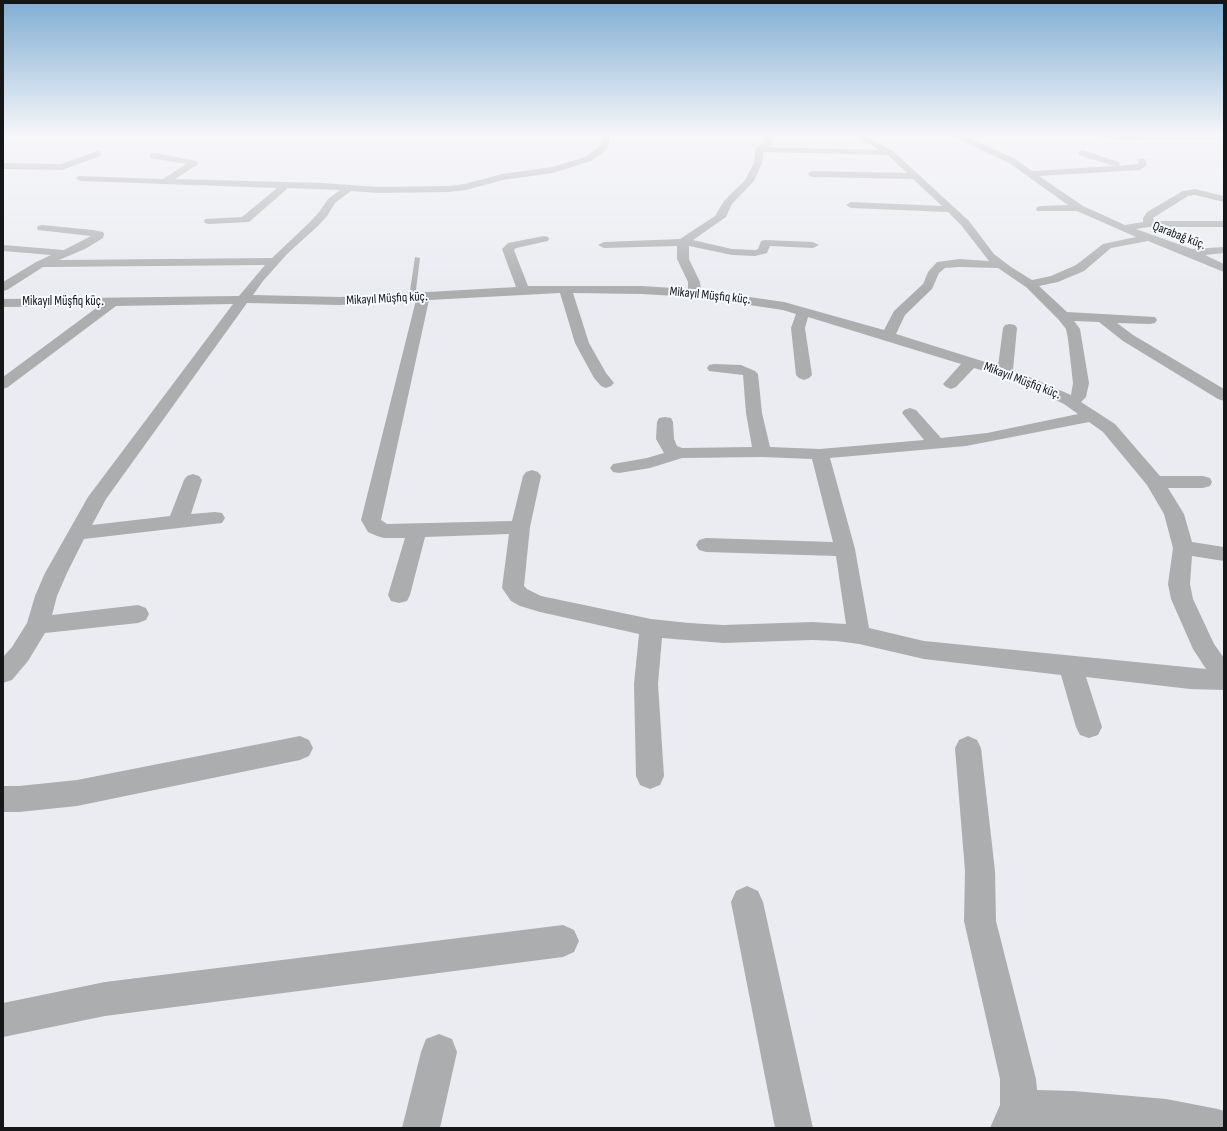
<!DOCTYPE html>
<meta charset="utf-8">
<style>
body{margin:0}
#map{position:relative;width:1227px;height:1131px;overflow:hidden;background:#eaecf1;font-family:"Sofia Sans Condensed",sans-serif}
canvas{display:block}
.frame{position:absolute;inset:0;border:4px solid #151618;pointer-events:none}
</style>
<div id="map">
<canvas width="1227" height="1131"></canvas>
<div class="frame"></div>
</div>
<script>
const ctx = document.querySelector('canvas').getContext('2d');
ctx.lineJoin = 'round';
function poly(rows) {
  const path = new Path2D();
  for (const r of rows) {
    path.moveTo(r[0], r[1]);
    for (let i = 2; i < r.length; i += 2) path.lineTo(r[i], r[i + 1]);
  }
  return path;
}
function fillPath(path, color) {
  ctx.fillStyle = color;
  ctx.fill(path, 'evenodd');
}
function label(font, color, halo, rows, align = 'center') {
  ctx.font = font + ' "Sofia Sans Condensed",sans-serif';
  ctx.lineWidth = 4;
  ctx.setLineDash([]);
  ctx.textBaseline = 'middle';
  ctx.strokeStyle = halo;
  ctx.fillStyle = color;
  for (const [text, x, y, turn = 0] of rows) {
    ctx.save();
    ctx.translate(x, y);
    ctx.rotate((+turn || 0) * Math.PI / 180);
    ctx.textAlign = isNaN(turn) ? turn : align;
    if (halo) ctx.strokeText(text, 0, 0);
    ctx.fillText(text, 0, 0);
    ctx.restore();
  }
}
fillPath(poly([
 [415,257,420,258,415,298,412,300,409,298,415,257]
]), '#abadae');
fillPath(poly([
 [602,135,610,135,609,145,604,152,591,161,553,173,503,180,466,190,448,192,379,193,351,191,335,203,327,216,318,226,288,253,263,281,253,295,340,297,516,287,502,249,508,243,544,236,548,237,549,239,548,241,516,248,514,250,528,286,642,286,688,289,688,282,677,259,677,246,604,248,598,245,604,242,680,239,715,216,724,201,745,180,754,163,755,149,764,142,764,135,772,135,772,143,768,147,879,150,854,135,863,135,893,151,969,221,994,254,1011,267,1032,280,1051,276,1076,265,1103,244,1136,237,1077,211,1037,211,1036,209,1037,207,1041,206,1068,205,1009,163,954,137,953,135,962,135,1015,159,1032,171,1114,166,1079,155,1078,153,1082,150,1119,162,1120,164,1119,166,1138,164,1139,159,1145,159,1147,165,1140,170,1039,176,1083,206,1125,225,1143,222,1143,218,1147,212,1183,191,1195,189,1224,196,1224,202,1195,195,1188,196,1153,218,1154,221,1224,221,1224,227,1149,227,1136,229,1192,249,1224,247,1224,253,1205,255,1224,264,1224,272,1148,241,1111,248,1084,271,1058,282,1039,286,1067,312,1155,317,1157,320,1155,323,1150,324,1117,323,1133,335,1224,389,1224,401,1218,399,1123,341,1099,322,1074,321,1080,329,1089,383,1086,397,1081,402,1115,424,1160,476,1203,476,1210,478,1212,482,1210,486,1203,488,1168,488,1184,514,1192,542,1224,547,1224,561,1192,556,1190,584,1193,599,1214,644,1224,658,1224,690,1190,689,1086,677,1102,727,1098,735,1089,738,1080,735,1076,727,1061,675,924,659,859,644,836,641,812,640,723,643,662,638,658,684,664,776,660,785,650,789,640,785,636,776,634,684,639,634,540,612,520,606,511,601,502,588,509,534,425,537,410,595,407,601,399,603,391,601,388,595,405,538,384,538,377,536,368,532,361,520,416,300,340,305,247,303,106,499,92,525,170,516,184,480,187,476,193,474,199,476,202,480,191,514,215,512,222,513,225,518,222,523,84,539,67,573,57,596,52,615,138,605,146,608,149,614,146,620,138,623,45,633,28,661,12,680,3,683,3,657,12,647,27,623,35,596,45,573,88,497,233,304,116,306,8,387,3,389,3,377,99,306,3,307,3,299,239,296,265,265,43,267,7,290,3,291,3,282,36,262,51,255,3,251,3,245,64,250,91,236,38,230,37,228,38,226,42,225,93,230,103,232,104,234,103,238,85,249,59,260,272,258,310,222,319,212,328,199,340,190,288,188,249,222,209,224,205,223,204,221,205,219,242,217,277,188,81,181,78,180,76,178,78,176,163,179,186,164,151,158,150,156,151,154,154,153,197,161,198,163,197,165,175,179,323,183,379,187,448,186,465,184,502,174,552,167,585,157,601,145,602,135],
 [763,152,888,155,907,173,812,171,807,174,812,177,913,179,942,206,851,202,846,205,851,208,948,212,961,225,989,261,959,259,937,262,928,272,923,284,894,311,884,330,784,302,701,290,700,282,689,259,689,246,732,255,755,256,767,253,770,246,813,248,819,245,813,242,765,240,761,241,758,249,755,250,732,249,693,240,726,217,732,204,754,181,762,163,763,152],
 [959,267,998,268,1026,287,1058,319,1066,329,1068,339,1073,383,1071,395,1013,370,1017,328,1015,325,1010,324,1005,325,1003,328,998,366,896,334,905,315,932,289,939,273,945,268,959,267],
 [560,293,575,343,594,378,601,386,606,388,611,386,614,383,606,373,589,343,573,293,642,294,695,297,783,310,796,314,791,328,796,375,799,378,804,380,809,378,812,375,805,328,808,317,961,364,943,384,946,387,951,389,956,387,974,368,1014,380,1064,404,1078,414,987,433,941,438,916,410,910,408,904,410,902,413,924,440,820,449,770,447,762,413,758,374,755,371,741,365,714,364,709,365,707,368,709,371,743,375,746,413,752,447,682,448,677,446,674,439,673,422,671,418,665,417,659,418,657,422,656,439,664,453,647,458,613,464,610,468,613,472,619,473,650,468,682,458,762,457,812,459,833,542,706,538,699,540,696,545,699,550,706,552,836,556,846,624,812,622,723,625,689,623,651,619,541,596,527,589,524,586,530,527,541,476,538,472,532,470,526,472,523,476,512,521,387,524,381,520,429,300,560,293],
 [1089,422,1103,432,1147,485,1164,514,1173,548,1168,584,1171,599,1193,649,1206,669,924,641,869,628,855,549,830,458,966,446,1089,422],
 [1102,135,1224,135,1224,139,1122,140,1103,137,1102,135],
 [97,151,100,152,101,154,100,156,62,170,3,169,3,163,61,164,97,151],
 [300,736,309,740,313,748,309,756,300,760,77,806,19,812,3,812,3,786,19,786,77,780,300,736],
 [968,736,977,740,981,748,995,871,996,921,1036,1079,1037,1090,1074,1091,1166,1099,1218,1109,1224,1111,1224,1128,990,1128,1000,1105,1000,1079,964,921,965,871,955,748,959,740,968,736],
 [747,886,758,891,763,902,813,1128,775,1128,731,902,736,891,747,886],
 [563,925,574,930,579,941,574,952,563,957,105,1016,3,1037,3,1003,105,982,563,925],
 [439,1034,452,1039,457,1052,440,1128,402,1128,421,1052,426,1039,439,1034]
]), '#abadae');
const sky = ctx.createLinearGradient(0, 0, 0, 293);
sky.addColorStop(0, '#7faed3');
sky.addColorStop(0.46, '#f6f6f9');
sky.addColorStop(1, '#f6f6f900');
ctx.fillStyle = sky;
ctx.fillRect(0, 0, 1227, 293);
label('13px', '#151618', '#f7fafe', [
 ["Qarabağ küç.",1179,236,21],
 ["Mikayıl Müşfiq küç.",710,296,6],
 ["Mikayıl Müşfiq küç.",387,299,-3],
 ["Mikayıl Müşfiq küç.",63,302],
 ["Mikayıl Müşfiq küç.",1022,381,21]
]);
</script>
